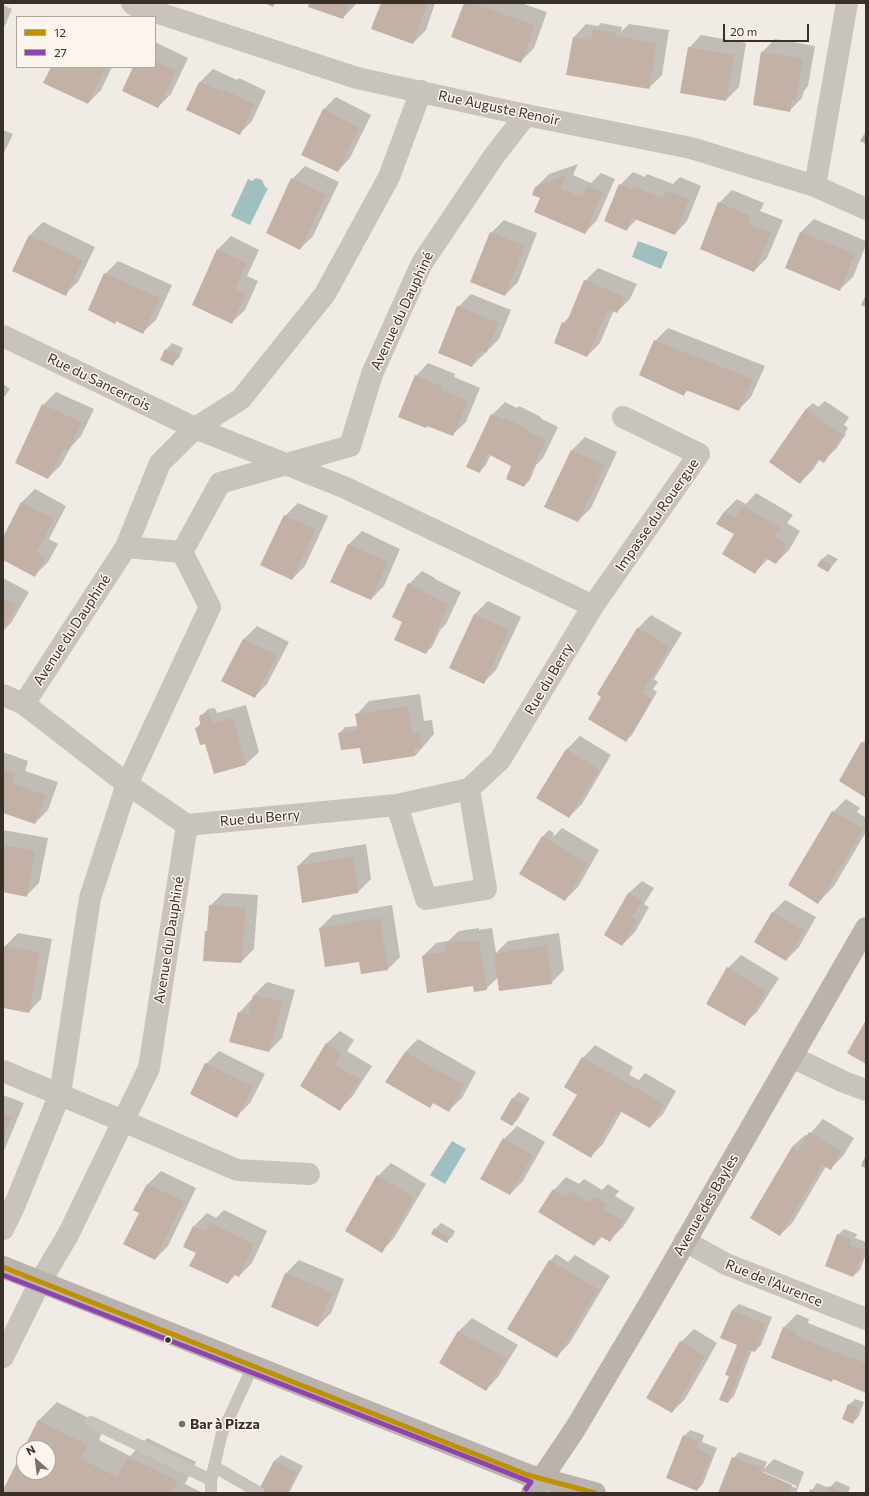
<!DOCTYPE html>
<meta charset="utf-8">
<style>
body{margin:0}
#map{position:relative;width:869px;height:1496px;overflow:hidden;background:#f0ebe4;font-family:Commissioner,sans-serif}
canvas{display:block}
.frame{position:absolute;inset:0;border:4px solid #3a302a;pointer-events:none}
.legend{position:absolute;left:16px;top:16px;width:140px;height:52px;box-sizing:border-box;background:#fbf5ed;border:1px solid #aea69f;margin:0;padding:5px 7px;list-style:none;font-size:12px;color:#3a302a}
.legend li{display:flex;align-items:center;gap:8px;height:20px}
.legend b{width:20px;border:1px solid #aea69f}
.north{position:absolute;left:16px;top:1440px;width:40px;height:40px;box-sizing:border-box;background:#fbf5ed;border:1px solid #aea69f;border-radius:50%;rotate:332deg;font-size:11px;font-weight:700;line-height:16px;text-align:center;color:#3a302a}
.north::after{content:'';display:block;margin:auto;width:14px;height:18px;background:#7a716b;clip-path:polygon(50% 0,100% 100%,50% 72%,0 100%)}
.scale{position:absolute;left:723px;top:24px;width:86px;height:18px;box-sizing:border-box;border:2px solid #3a302a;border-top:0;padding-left:5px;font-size:12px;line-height:14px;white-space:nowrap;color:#3a302a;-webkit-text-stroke:3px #fbf5ed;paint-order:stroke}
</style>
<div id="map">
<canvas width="869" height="1496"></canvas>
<div class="frame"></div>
<ul class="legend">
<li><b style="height:5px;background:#bf9000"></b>12</li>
<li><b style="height:5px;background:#8e44ad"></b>27</li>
</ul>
<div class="north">N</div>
<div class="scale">20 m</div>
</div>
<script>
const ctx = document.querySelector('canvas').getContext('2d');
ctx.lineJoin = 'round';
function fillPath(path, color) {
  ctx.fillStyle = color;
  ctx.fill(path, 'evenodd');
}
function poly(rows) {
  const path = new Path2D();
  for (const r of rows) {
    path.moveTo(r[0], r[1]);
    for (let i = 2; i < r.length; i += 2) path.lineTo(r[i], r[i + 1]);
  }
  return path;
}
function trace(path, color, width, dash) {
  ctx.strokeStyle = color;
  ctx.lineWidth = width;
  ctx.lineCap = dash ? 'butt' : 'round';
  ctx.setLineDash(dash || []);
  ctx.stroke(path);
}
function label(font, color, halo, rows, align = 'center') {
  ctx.font = font + ' Commissioner,sans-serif';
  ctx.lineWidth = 3;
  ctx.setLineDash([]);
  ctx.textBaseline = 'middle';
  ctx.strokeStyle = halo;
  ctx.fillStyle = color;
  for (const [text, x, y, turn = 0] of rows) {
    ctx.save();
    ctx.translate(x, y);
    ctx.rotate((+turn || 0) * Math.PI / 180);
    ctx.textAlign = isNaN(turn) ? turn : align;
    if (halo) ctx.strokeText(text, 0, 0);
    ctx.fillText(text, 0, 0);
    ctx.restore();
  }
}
fillPath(poly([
 [256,178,262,180,265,187,268,188,250,225,231,216,248,179,252,181],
 [638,241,668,252,661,269,632,257],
 [452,1141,466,1149,445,1184,430,1175]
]), '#a0bfc1');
fillPath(poly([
 [310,3,357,3,343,18],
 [382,3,435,3,426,30,413,43],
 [466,3,521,3,547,12,534,48,521,61],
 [3,5,12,9,3,30],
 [601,23,622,27,621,32,629,24,669,30,662,75,649,88,574,37,586,24,598,26],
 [701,35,746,43,739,87,726,100,689,48],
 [775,39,815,46,808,86,804,91,802,98,789,111,754,104,762,52],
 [155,42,188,58,171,94,158,107,134,67,155,67],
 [52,67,112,67,101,90,88,103],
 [213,69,237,80,239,78,266,91,252,121,239,134,187,109,200,82],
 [336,97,371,115,350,158,338,171,323,110],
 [3,130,13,134,3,155],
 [578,164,573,175,591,183,601,173,615,179,597,220,585,233,541,198,536,187,549,174],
 [305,166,339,182,313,236,300,249,292,179],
 [633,172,645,177,647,174,673,184,680,177,701,186,687,221,675,234,637,219,627,229,620,185],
 [732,190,764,203,760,211,783,220,767,258,754,271,719,203],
 [814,219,866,241,866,245,853,277,840,289,786,267,801,232],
 [504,220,537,233,518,282,505,295,491,233],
 [43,222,95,247,78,282,65,294,13,271,30,235],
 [231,236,259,250,247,276,258,281,245,310,232,322,193,304,218,249],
 [118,261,172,285,156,320,143,332,117,320,114,323,105,274],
 [598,268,637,284,630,299,617,312,614,310,600,343,587,356,563,323,570,316,585,281],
 [471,294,511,310,499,339,472,366,458,307],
 [668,328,765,366,751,397,738,410,688,390,684,394,655,341],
 [172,343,183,348,179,358,172,364,166,350],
 [428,363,455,374,454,377,480,388,466,422,453,434,416,376],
 [3,384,10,389,3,399],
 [56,392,94,409,81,436,70,448,61,465,48,478,43,405],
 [825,401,849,417,844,425,848,428,845,433,846,434,836,449,823,461,820,459,813,470,800,482,770,462,806,409,813,403,818,407],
 [505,402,517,408,519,406,541,417,540,418,558,427,543,458,536,465,530,480,524,486,512,465,491,454,486,465,480,471,492,415],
 [585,437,617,452,591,508,578,521,546,506,572,450],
 [35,489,66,506,49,539,58,544,48,562,35,575,3,559,3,539,22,502],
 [756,493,793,515,787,523,800,531,789,550,776,563,768,559,755,572,724,512,737,499,746,504],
 [298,503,328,516,305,566,292,579,285,516],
 [362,531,400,549,384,586,371,599,331,582,349,544],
 [828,554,838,559,828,571,821,560],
 [422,571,435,578,435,579,461,592,446,624,440,630,432,647,425,653,403,623,409,584],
 [3,578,29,592,11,623,3,631],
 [488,601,521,617,496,670,483,683,450,667,475,614],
 [651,615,682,633,654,679,658,682,653,689,657,692,632,735,625,741,602,697,602,688,638,628],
 [257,626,289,642,267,684,254,697,222,681,244,639],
 [420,694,424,721,432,720,434,734,415,756,361,747,339,734,345,727,358,726,357,714,369,701],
 [246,705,259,752,246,764,206,742,196,728,201,723,201,716,208,709,214,708,216,710,217,713],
 [580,736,611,755,582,804,569,817,538,797,567,749],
 [866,739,866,797,862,743],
 [3,752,28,761,25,771,58,782,48,810,35,823,3,812],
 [846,799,860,808,857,812,866,818,866,832,834,886,818,903,833,812],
 [562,828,599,850,578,887,565,900,543,836,549,830,554,833,553,837],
 [3,830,48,838,39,883,27,895,3,891],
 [366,844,371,879,358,892,298,866,311,853],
 [642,881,654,888,644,904,649,907,635,932,622,945,605,935,629,893],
 [223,893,258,895,254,949,241,962,206,932,208,930,210,906],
 [785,900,816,917,799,947,786,960,772,913],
 [392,905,400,957,387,970,359,961,320,928,333,915],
 [479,928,479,930,492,928,496,953,508,941,559,933,564,970,551,983,498,977,486,989,474,984,423,956,436,943,448,941,459,931],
 [18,933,52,939,41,999,29,1012,3,1007,3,957,5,946],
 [741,955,779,978,757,1012,744,1024,728,968],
 [267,982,295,990,282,1038,269,1051,239,1013,251,1000,253,1000,254,995],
 [340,1031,354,1040,347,1051,372,1066,352,1097,339,1110,301,1086,327,1043],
 [418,1039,476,1072,462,1098,449,1110,434,1102,430,1107,405,1052],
 [595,1045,633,1067,629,1075,639,1080,645,1073,676,1091,663,1114,650,1127,622,1111,603,1144,591,1156,578,1095,583,1058],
 [219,1051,265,1074,250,1103,237,1116,206,1064],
 [519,1092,530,1098,518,1119,512,1125,501,1119,513,1098],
 [3,1095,24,1103,3,1153],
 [823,1119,854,1138,843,1156,830,1169,826,1166,793,1222,780,1235,792,1147,805,1135,808,1136],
 [517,1126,545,1142,523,1181,510,1194,504,1139],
 [391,1163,426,1184,394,1238,382,1251,346,1230,378,1176],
 [161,1171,196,1188,168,1246,155,1259,140,1212,135,1210,148,1184],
 [566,1177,579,1184,584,1179,602,1190,608,1184,619,1191,615,1196,635,1208,623,1227,610,1240,603,1236,594,1245,554,1190],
 [224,1210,267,1231,252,1263,239,1276,236,1274,228,1283,197,1252,184,1246,194,1226,207,1213,216,1218],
 [441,1223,455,1231,453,1236,446,1242,435,1229],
 [844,1229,857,1234,855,1238,866,1242,866,1254,860,1270,853,1276,838,1235],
 [556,1254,568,1262,575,1255,610,1276,569,1344,556,1357,550,1261],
 [299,1260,344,1279,331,1313,318,1326,272,1307,286,1273],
 [739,1304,772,1317,761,1345,755,1351,752,1350,734,1396,728,1402,730,1375,738,1345,732,1310],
 [797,1314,809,1319,808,1323,866,1346,866,1392,833,1379,832,1380,784,1327],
 [472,1318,518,1345,498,1377,486,1390,440,1363,459,1331],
 [694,1329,717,1343,685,1399,672,1412,681,1342],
 [855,1399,864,1402,859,1416,853,1423,849,1405],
 [57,1402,105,1426,99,1440,130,1456,147,1438,196,1462,185,1484,201,1492,200,1493,3,1493,24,1450,24,1472,48,1472,48,1448,25,1448,39,1420],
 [690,1430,704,1435,702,1442,717,1448,703,1484,697,1490,684,1436],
 [739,1452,767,1462,764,1469,774,1459,804,1472,796,1493,719,1493,733,1458],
 [764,1472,797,1486,796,1488,763,1474],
 [281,1455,303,1466,289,1493,259,1493,274,1461],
 [836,1481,850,1487,848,1493,810,1493,817,1483,829,1488]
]), '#0003');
fillPath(poly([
 [264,3,275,3,273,7],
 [309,3,349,3,343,19,308,7],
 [381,3,422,3,427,5,413,44,371,29],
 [464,3,472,3,535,25,521,63,451,37],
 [593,29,616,33,616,36,657,43,649,89,566,75,573,37,591,40],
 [688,47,734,55,726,101,680,93],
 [761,52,803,59,796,100,792,100,790,112,753,105],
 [155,61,176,71,158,108,122,91,133,67,155,67],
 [51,67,106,67,88,104,43,83],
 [199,82,224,92,225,90,254,104,240,135,186,110],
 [323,109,359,128,338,172,301,155],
 [866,131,866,144,860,141],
 [566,175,561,188,582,197,587,186,603,192,585,234,534,212,540,198,532,195,535,187],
 [291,178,326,195,300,250,266,233],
 [619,184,632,190,633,187,663,198,666,190,689,199,675,235,632,218,627,231,604,221],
 [718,202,751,216,748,224,771,233,754,272,700,249],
 [490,232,525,246,505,296,470,282],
 [800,232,855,254,840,291,785,268],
 [29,235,83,260,66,296,12,271],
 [217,249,246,263,235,289,246,294,232,324,192,305],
 [104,273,160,298,143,334,116,321,115,324,88,310],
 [584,280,625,297,617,313,608,309,587,357,554,343,562,322,566,324],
 [866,295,866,307,861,305],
 [457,306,499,323,486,353,479,350,472,367,438,353],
 [654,340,753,379,739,411,686,390,684,396,639,375],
 [165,349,178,355,173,366,160,360],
 [415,375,443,387,441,390,468,401,453,436,427,426,426,428,398,417],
 [42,404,82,422,69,450,64,448,48,479,15,463],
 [806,409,843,435,824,463,818,459,800,484,769,462],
 [491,414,504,420,505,418,529,430,528,431,546,440,524,487,506,479,511,466,488,454,480,473,466,467],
 [571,450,605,465,578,522,544,507],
 [21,502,54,519,37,552,46,557,35,577,3,560,3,537],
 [743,506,781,528,775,536,788,544,776,564,765,558,755,574,722,554,734,534,716,524,724,512,735,518],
 [284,515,316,529,292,580,260,565],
 [348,544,388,562,371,600,330,582],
 [821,559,832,566,828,572,817,566],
 [408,583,423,590,423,592,449,605,426,654,394,640,402,622,392,617],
 [3,598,17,605,3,629],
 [474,614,509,630,484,684,449,668],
 [637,628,670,646,642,693,652,699,626,742,588,719,601,697,597,694],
 [243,639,277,655,255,698,221,681],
 [408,706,412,734,419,732,422,748,414,748,415,756,363,764,360,748,341,750,338,733,358,730,355,714],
 [207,713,210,716,212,723,233,718,246,765,214,774,205,744,200,745,195,728,201,726,199,719,200,715],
 [861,742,866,745,866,798,839,781],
 [566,749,599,769,569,818,536,798],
 [3,769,16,774,12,783,46,795,35,824,3,813],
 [832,811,863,829,818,904,788,885],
 [542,836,587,863,565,901,519,874],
 [3,845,35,851,27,897,3,892],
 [353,856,358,893,302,903,297,866],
 [628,893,642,901,632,917,637,921,622,946,604,935],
 [209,905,246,908,241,963,203,961,205,931,207,931],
 [772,912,804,930,786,961,754,942],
 [380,918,388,970,361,974,359,962,325,967,319,928],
 [466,940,467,942,479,941,487,990,474,992,473,986,427,993,422,956,446,952,445,943],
 [547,945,552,984,499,991,494,954],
 [4,946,40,952,29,1013,3,1008],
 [727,967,766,991,745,1026,706,1004],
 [253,995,283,1002,269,1052,229,1042,238,1012,248,1015],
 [866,1020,866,1064,847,1053],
 [326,1043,342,1053,335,1065,360,1079,340,1111,300,1086],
 [405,1052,464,1085,449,1112,433,1103,430,1108,385,1082],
 [582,1057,664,1104,650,1128,618,1110,591,1158,552,1135,577,1095,564,1087],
 [205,1063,253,1087,237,1118,190,1094],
 [512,1098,524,1105,512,1126,500,1119],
 [3,1113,12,1116,3,1137],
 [809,1132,841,1151,831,1170,822,1165,780,1236,750,1218,792,1147,798,1151],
 [503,1138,533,1155,510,1195,480,1179],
 [866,1154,866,1168,861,1166],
 [377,1175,414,1197,382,1253,345,1231],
 [147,1184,184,1201,155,1260,123,1244,139,1213,133,1210],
 [553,1189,566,1197,570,1191,590,1203,594,1196,607,1204,603,1209,623,1221,610,1242,600,1236,594,1246,538,1212],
 [210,1223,254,1244,239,1277,233,1274,228,1284,189,1266,196,1253,183,1247,193,1226,206,1232],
 [434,1228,450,1238,447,1243,431,1234],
 [837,1234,851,1240,850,1245,865,1250,853,1277,825,1266],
 [549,1260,598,1289,557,1358,507,1329],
 [285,1273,332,1292,318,1327,271,1307],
 [732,1310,766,1324,755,1352,748,1350,728,1403,719,1400,729,1376,725,1375,737,1345,720,1338],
 [783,1327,797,1332,796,1336,854,1359,854,1358,866,1363,866,1393,833,1379,832,1382,771,1358],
 [458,1331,506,1358,486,1391,439,1363],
 [680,1341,705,1356,672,1413,646,1398],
 [848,1404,859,1408,853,1424,842,1419],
 [38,1420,87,1445,81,1459,117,1477,128,1457,178,1481,172,1493,3,1493,3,1490],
 [24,1448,48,1448,48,1472,24,1472],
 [683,1435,699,1442,696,1448,711,1455,697,1491,666,1478],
 [732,1457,761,1468,760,1471,792,1485,789,1493,718,1493],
 [274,1461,297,1472,287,1493,257,1493],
 [828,1486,844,1493,826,1493],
 [810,1489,820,1493,809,1493]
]), '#c3b1a6');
trace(poly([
 [91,1422,211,1480],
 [215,1467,258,1492],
 [211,1493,211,1480,222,1433,253,1366]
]), '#c9c3bd', 12);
trace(poly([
 [132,3,134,5,357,78,526,115,691,148,815,186,866,209],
 [815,186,847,3],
 [3,336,195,428,346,488,593,606,500,760,469,789,397,805,187,825],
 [126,547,182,552],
 [593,606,699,454,623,417],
 [3,695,24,704],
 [397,805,426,899,486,889,469,789],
 [792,1057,844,1082,866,1090],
 [3,1071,123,1121,237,1170,309,1174],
 [3,1229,13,1209,60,1094,90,898,127,784,24,704,126,547,160,463,195,428,241,399,325,294,389,177,421,91],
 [685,1241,726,1264,866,1319],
 [3,1357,40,1282,68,1235,149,1068,187,825,127,784,210,607,182,552,220,483,350,446,372,374,422,263,494,156,526,115]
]), '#c9c3bd', 22);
trace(poly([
 [3,1267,528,1475,595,1493],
 [532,1493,575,1429,651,1301,866,928]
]), '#bab3ad', 22);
trace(poly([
 [3,1267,528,1475,595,1493]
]), '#bf9000', 5);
trace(poly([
 [3,1275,531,1482,526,1489]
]), '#8e44ad', 5);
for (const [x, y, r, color] of [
 [168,1340,3.5,"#3a302a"],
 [182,1424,4,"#7a716b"]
]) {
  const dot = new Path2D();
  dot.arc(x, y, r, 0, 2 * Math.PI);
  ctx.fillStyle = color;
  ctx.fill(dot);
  trace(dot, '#fbf5ed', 1.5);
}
label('14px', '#3a302a', '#fbf5ed', [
 ["Rue Auguste Renoir",499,108,12],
 ["Avenue du Dauphiné",402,311,-65],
 ["Rue du Sancerrois",99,382,26],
 ["Impasse du Rouergue",657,515,-55],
 ["Avenue du Dauphiné",72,630,-57],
 ["Rue du Berry",549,679,-59],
 ["Rue du Berry",260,818,-5],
 ["Avenue du Dauphiné",169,940,-81],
 ["Avenue des Bayles",706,1205,-60],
 ["Rue de l'Aurence",774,1283,22]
]);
label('bold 14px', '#3a302a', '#fbf5ed', [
 ["Bar à Pizza",190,1424]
], 'left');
</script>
